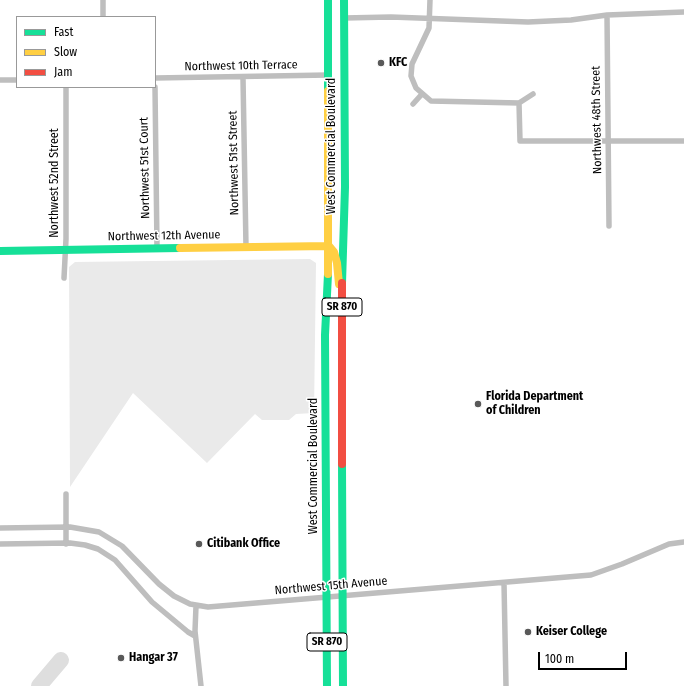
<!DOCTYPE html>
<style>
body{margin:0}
#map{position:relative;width:684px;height:686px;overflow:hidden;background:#fff;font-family:"Fira Sans Condensed",sans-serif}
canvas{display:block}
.legend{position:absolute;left:16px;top:16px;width:140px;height:72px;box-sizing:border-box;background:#fff;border:1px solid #999;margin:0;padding:5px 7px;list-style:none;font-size:12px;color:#000}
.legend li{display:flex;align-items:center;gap:8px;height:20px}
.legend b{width:20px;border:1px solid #999}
.scale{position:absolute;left:538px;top:652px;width:89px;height:18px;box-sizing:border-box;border:2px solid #000;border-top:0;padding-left:5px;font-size:12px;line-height:14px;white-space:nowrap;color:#000;-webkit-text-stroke:3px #fff;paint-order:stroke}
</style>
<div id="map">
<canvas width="684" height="686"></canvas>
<ul class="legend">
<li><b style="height:5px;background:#16e098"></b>Fast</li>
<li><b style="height:5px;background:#ffcf43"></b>Slow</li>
<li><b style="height:5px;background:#f24e42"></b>Jam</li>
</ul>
<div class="scale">100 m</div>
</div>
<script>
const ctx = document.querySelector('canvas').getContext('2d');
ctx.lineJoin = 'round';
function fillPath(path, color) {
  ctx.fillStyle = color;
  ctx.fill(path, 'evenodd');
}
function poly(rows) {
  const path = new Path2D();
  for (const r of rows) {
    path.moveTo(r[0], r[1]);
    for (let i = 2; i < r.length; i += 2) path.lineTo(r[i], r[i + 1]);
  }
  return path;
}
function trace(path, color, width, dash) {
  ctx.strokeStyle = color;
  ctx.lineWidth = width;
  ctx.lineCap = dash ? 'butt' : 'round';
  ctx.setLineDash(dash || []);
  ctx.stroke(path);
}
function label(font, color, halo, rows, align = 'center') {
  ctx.font = font + ' "Fira Sans Condensed",sans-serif';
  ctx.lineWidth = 3;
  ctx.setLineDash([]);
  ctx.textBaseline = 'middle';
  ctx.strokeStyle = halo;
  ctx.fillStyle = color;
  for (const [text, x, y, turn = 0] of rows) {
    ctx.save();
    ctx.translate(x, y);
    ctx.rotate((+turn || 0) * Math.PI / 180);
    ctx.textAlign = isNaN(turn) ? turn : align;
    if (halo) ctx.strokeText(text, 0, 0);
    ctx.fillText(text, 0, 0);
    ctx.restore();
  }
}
fillPath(poly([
 [310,259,316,263,314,413,296,414,289,420,262,420,255,414,207,463,133,393,70,487,69,267,75,262]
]), '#eaeaea');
trace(poly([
 [39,686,61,660]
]), '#dedede', 16);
trace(poly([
 [103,0,103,17],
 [430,0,429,28,412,64,411,76,416,88,431,101,519,103,533,94],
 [607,15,609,226],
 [344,18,391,17,528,22,571,20,607,15,684,12],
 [155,78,328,75],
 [243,78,246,247],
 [0,80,17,80],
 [155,87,157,248],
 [519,103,520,141,684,141],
 [413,104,422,94],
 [64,278,66,239,66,87],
 [66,494,66,544],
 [0,528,70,527,99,532,122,546,159,584,174,596,190,604,208,607,591,575,622,564,669,544,684,542],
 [0,544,70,543,85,545,98,549,115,560,152,602,188,632,195,636],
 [504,583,506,686],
 [196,606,195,631,201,686]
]), '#bebebe', 5.5);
trace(poly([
 [328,0,328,91],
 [0,251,180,248],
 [342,283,345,187,344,0],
 [342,464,343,686],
 [327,686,325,335,328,274]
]), '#16e098', 8);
trace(poly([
 [180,248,329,246,334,252,337,263,339,284],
 [328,274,328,91]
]), '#ffcf43', 8);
trace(poly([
 [342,464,342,283]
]), '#f24e42', 8);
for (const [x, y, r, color] of [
 [381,63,4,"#595959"],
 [478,404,4,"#595959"],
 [199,544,4,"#595959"],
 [528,632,4,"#595959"],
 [121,658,4,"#595959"]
]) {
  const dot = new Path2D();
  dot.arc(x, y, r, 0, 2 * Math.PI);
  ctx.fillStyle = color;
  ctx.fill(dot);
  trace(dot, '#fff', 1.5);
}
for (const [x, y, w] of [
 [342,307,40],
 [327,642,40]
]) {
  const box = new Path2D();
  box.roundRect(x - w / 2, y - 9, w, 18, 3);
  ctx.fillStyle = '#fff';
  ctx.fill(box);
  trace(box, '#000', 1);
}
label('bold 11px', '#000', null, [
 ["SR 870",342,307],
 ["SR 870",327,642]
]);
label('bold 12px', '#000', '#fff', [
 ["KFC",389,63],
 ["Florida Department",486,397],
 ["of Children",486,411],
 ["Citibank Office",207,544],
 ["Keiser College",536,632],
 ["Hangar 37",129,658]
], 'left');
label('12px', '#000', '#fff', [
 ["Northwest 10th Terrace",241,66,-1],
 ["Northwest 48th Street",597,120,-91],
 ["West Commercial Boulevard",332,146,-90],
 ["Northwest 51st Street",234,163,-91],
 ["Northwest 51st Court",145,168,-91],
 ["Northwest 52nd Street",55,183,-90],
 ["Northwest 12th Avenue",164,236,-1],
 ["West Commercial Boulevard",314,466,-90],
 ["Northwest 15th Avenue",331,586,-5]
]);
</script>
